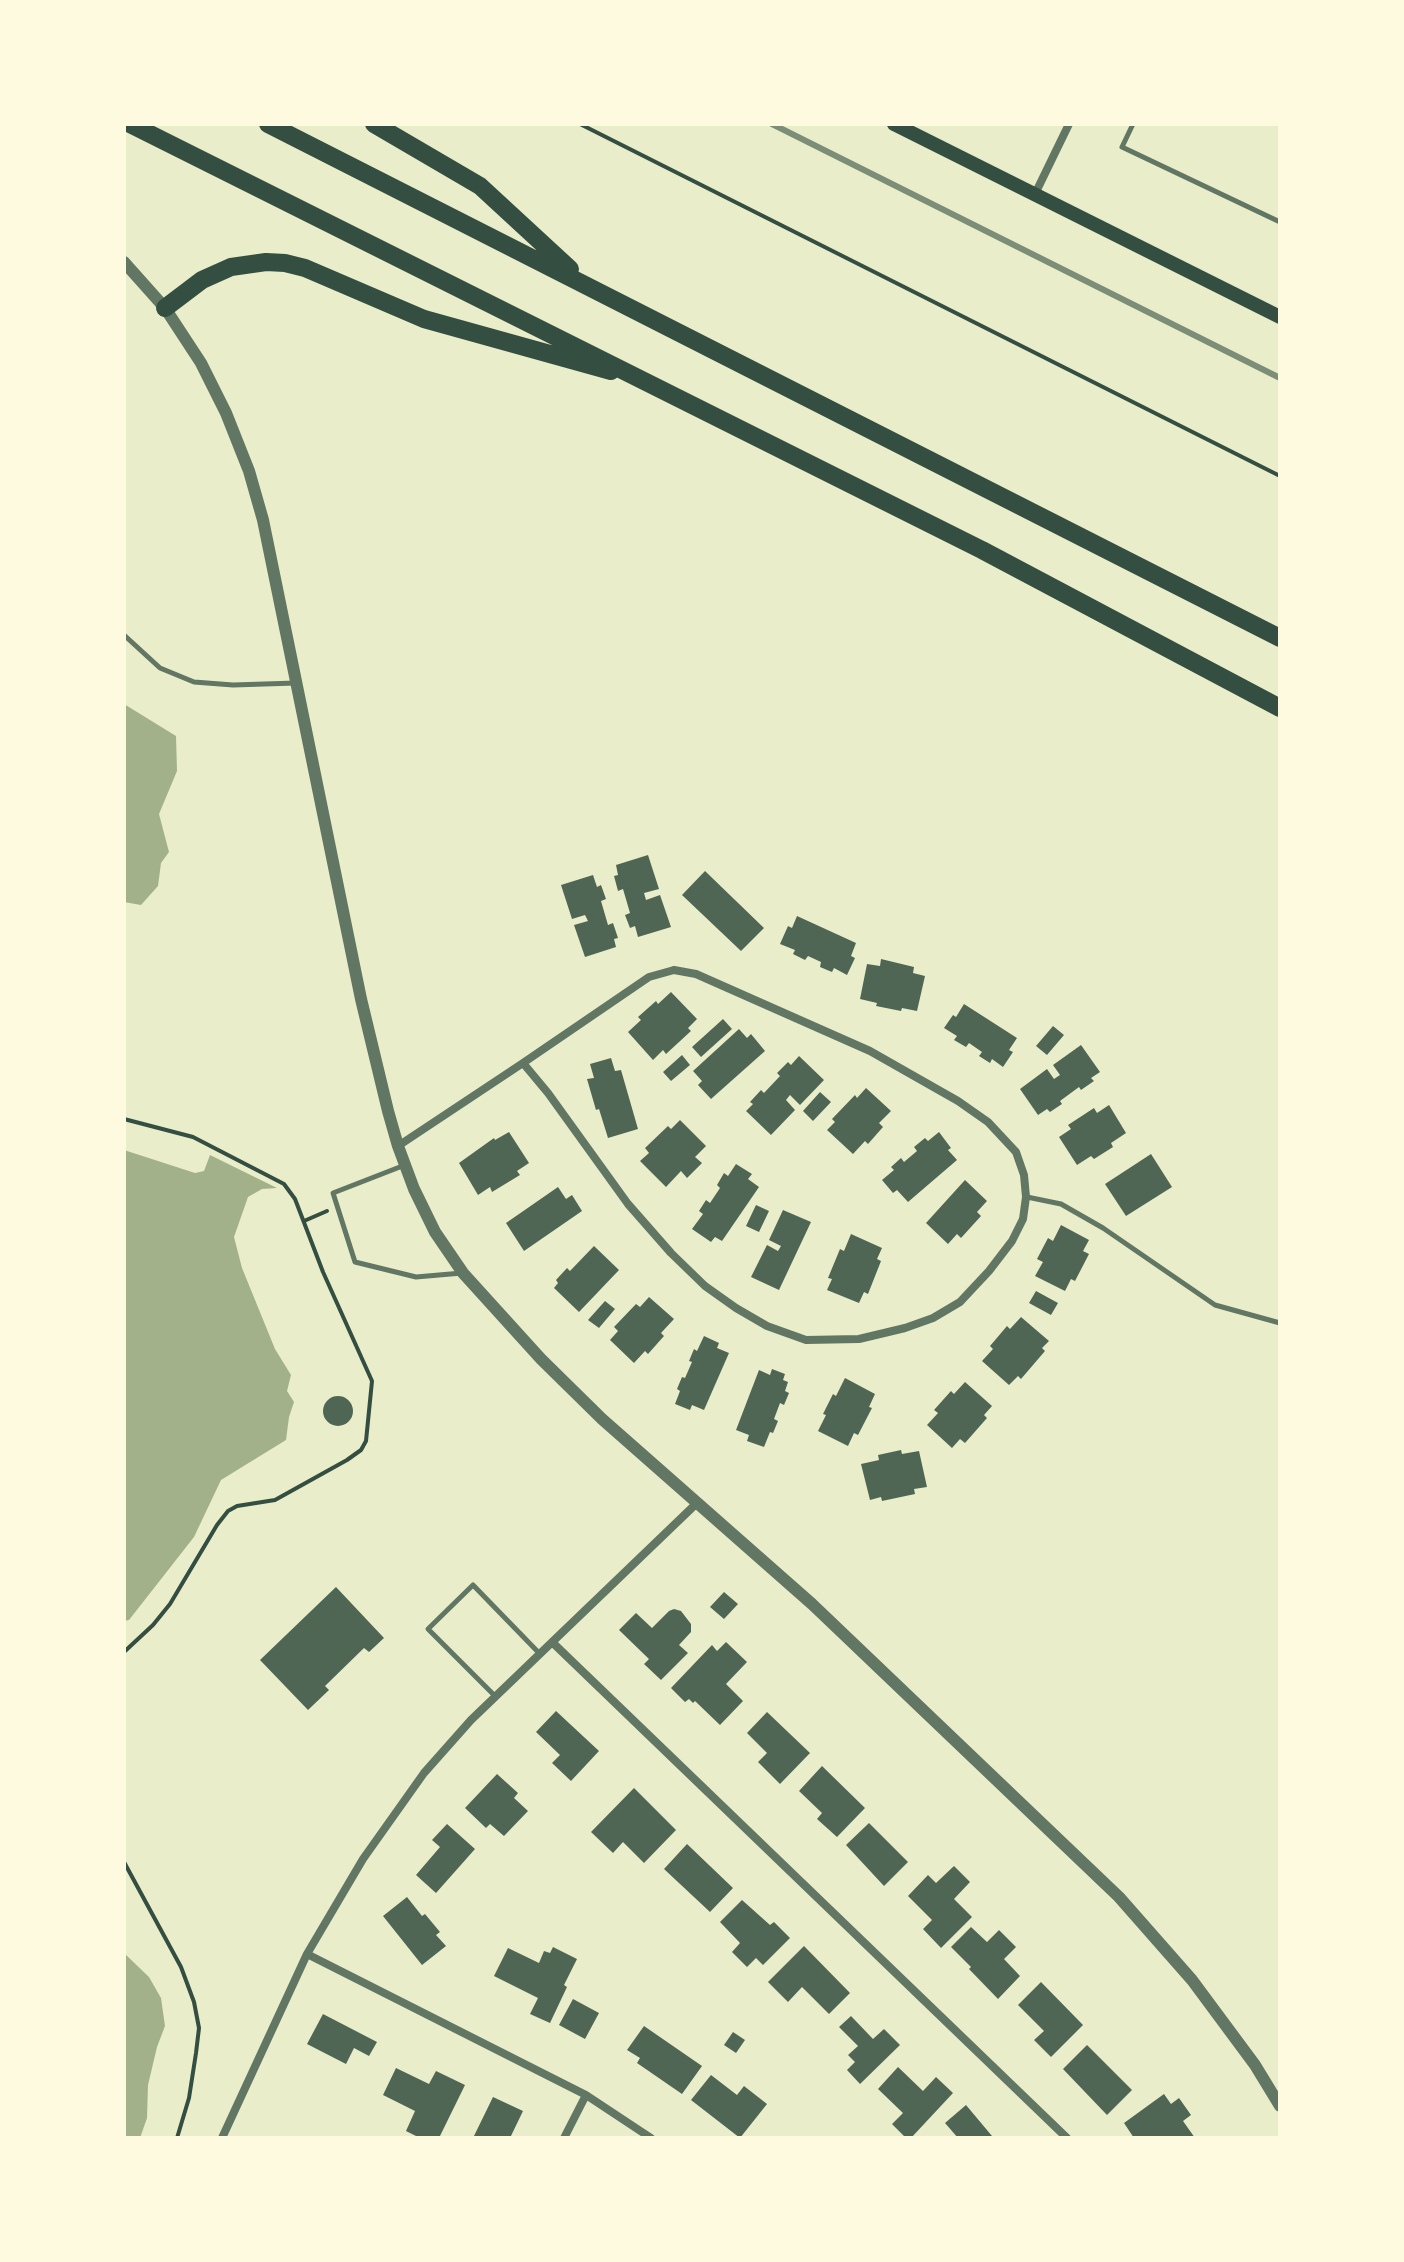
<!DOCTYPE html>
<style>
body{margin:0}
#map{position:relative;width:1404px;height:2262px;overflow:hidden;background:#e9edc9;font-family:"Noto Serif",serif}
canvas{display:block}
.frame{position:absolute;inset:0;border:126px solid #fefae0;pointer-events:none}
</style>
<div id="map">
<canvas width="1404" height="2262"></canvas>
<div class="frame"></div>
</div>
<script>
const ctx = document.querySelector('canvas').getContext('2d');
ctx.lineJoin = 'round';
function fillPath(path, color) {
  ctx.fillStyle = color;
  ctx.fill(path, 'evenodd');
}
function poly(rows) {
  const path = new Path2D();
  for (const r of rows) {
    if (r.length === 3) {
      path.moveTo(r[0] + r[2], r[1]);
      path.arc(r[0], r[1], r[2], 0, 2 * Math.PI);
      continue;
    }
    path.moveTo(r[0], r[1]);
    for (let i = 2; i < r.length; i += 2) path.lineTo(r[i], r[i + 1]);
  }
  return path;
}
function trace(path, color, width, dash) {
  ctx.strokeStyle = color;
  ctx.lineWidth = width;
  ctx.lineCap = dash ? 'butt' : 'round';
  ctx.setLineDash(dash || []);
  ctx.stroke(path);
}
fillPath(poly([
 [124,704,176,736,177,771,159,814,169,852,161,863,158,886,141,905,124,902],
 [124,1150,195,1173,204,1171,210,1155,277,1188,262,1189,248,1197,234,1237,242,1268,275,1349,291,1375,287,1391,294,1402,289,1417,286,1440,221,1480,194,1537,129,1620,124,1621],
 [124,1953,149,1977,161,1998,165,2026,157,2047,148,2085,147,2118,140,2138,124,2138]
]), '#a3b18a');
fillPath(poly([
 [648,855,659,889,644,893,646,900,660,895,671,927,638,937,635,926,630,928,625,915,630,913,623,889,618,891,614,876,618,875,616,865],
 [705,871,764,928,741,951,682,895],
 [593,875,597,887,601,885,606,899,601,901,608,925,613,923,618,938,614,939,616,947,585,957,574,925,588,921,585,915,572,919,561,885],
 [797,916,856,943,851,956,855,958,847,975,834,968,832,972,820,967,821,962,808,956,805,960,793,954,795,950,780,944,788,926,792,928],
 [881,959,914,967,913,973,925,976,917,1011,902,1008,901,1011,876,1006,877,1003,860,999,867,964,880,966],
 [671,992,697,1019,688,1028,691,1031,666,1054,663,1050,653,1060,628,1032,641,1020,638,1017,656,1001,658,1004],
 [964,1004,1017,1038,1009,1050,1013,1052,1003,1067,992,1059,990,1063,979,1056,982,1052,969,1043,966,1047,954,1040,957,1036,944,1028,953,1015,956,1017],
 [723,1019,732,1029,701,1057,692,1047],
 [1053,1026,1064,1035,1047,1055,1036,1046],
 [739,1029,747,1038,751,1034,765,1051,711,1099,698,1085,702,1081,693,1071],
 [1081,1045,1100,1072,1091,1078,1094,1081,1081,1090,1079,1087,1060,1101,1062,1104,1050,1112,1047,1109,1038,1115,1020,1089,1047,1069,1054,1079,1060,1075,1053,1065],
 [682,1055,690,1065,671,1081,663,1072],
 [799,1056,824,1080,800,1105,790,1095,786,1100,795,1110,771,1135,746,1111,753,1104,750,1102,761,1090,764,1093,780,1076,777,1073,788,1062,791,1065],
 [611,1058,615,1071,621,1070,638,1129,608,1138,599,1109,596,1110,587,1079,594,1078,590,1064],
 [866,1088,891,1111,879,1123,883,1127,868,1144,865,1141,853,1154,827,1130,835,1122,832,1119,855,1095,857,1098],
 [820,1092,831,1102,813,1121,803,1111],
 [1109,1105,1126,1133,1111,1143,1113,1147,1094,1159,1091,1156,1077,1165,1059,1137,1071,1129,1068,1125,1094,1108,1097,1113],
 [680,1120,706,1146,695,1157,702,1163,687,1178,681,1171,666,1187,640,1161,649,1153,645,1148,668,1126,671,1129],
 [509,1132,529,1163,517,1171,520,1175,492,1192,490,1187,478,1195,459,1163,494,1138,495,1140],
 [939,1132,951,1148,948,1150,957,1160,908,1202,897,1190,893,1193,882,1180,894,1170,891,1167,901,1158,904,1162,917,1151,914,1147,925,1138,928,1141],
 [1151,1154,1172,1187,1126,1216,1105,1184],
 [736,1164,752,1174,748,1179,759,1187,722,1241,715,1237,711,1242,692,1229,703,1214,699,1211,706,1200,710,1203,720,1188,717,1185,724,1173,728,1176],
 [965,1180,987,1201,977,1212,981,1216,961,1238,957,1234,948,1244,926,1223],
 [558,1187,566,1199,572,1195,582,1211,524,1251,506,1223],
 [756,1205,769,1211,759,1232,746,1226],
 [783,1210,811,1222,779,1290,751,1277,767,1245,778,1251,781,1246,769,1240],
 [1061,1225,1089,1240,1083,1251,1089,1254,1075,1281,1071,1279,1065,1291,1035,1276,1043,1262,1037,1259,1048,1238,1053,1241],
 [851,1234,882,1248,877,1259,881,1261,868,1294,864,1292,859,1303,827,1290,832,1279,828,1278,840,1249,844,1251],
 [594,1246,619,1270,579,1312,554,1288,558,1283,556,1280,567,1268,570,1271],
 [1036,1291,1058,1303,1051,1315,1029,1303],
 [649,1297,674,1319,661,1333,664,1336,648,1354,645,1351,634,1363,610,1340,618,1331,614,1327,636,1304,640,1307],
 [605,1301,615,1309,599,1328,588,1320],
 [1021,1317,1049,1341,1042,1348,1045,1351,1021,1379,1018,1376,1009,1385,982,1361,993,1349,990,1346,1007,1326,1010,1329],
 [704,1336,719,1343,717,1348,729,1353,704,1410,692,1405,690,1410,675,1404,680,1391,677,1389,682,1377,685,1378,692,1362,689,1361,694,1349,697,1351],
 [772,1369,785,1374,783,1380,788,1382,785,1391,789,1393,784,1405,780,1403,774,1419,778,1421,773,1433,770,1432,764,1447,747,1441,749,1435,736,1430,759,1370,770,1375],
 [845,1378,875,1394,869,1407,872,1408,858,1435,854,1433,848,1446,818,1431,826,1415,823,1414,833,1394,836,1396],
 [965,1382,992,1406,984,1415,987,1418,965,1443,960,1439,952,1448,927,1425,938,1413,934,1410,951,1391,954,1394],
 [338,1411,15],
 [901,1450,902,1454,919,1451,927,1487,914,1489,915,1494,882,1501,881,1497,870,1500,861,1464,879,1460,878,1455],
 [336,1587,384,1638,369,1652,364,1648,325,1686,329,1690,308,1710,260,1660],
 [724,1592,738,1604,724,1619,710,1607],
 [674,1609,681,1611,691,1624,691,1632,679,1645,688,1653,661,1680,644,1664,649,1659,619,1630,636,1613,652,1628,669,1611],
 [726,1642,747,1662,726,1684,743,1701,720,1725,695,1701,693,1703,689,1699,685,1702,671,1688,712,1645,717,1651],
 [556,1711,599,1751,571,1781,552,1763,560,1755,536,1732],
 [767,1712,810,1753,780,1784,758,1762,767,1753,747,1733],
 [822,1766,865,1808,837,1837,817,1819,822,1813,799,1791],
 [497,1774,518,1793,514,1798,528,1811,504,1836,490,1824,486,1828,465,1808],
 [634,1788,676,1830,644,1863,623,1842,613,1853,591,1832],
 [869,1823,908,1862,884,1886,846,1845],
 [447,1824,475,1849,436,1893,416,1875,440,1847,432,1840],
 [687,1844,733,1888,710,1912,664,1869],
 [954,1866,970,1882,954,1899,972,1917,941,1948,923,1929,932,1920,908,1896,928,1875,936,1883],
 [407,1897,422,1916,425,1914,440,1932,436,1935,446,1946,422,1965,383,1916],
 [742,1900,770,1925,774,1922,790,1938,763,1965,756,1958,747,1967,732,1952,740,1943,720,1922],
 [971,1927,987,1942,999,1930,1016,1947,1004,1959,1020,1976,998,1999,969,1969,971,1967,951,1947],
 [804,1946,850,1993,829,2014,802,1987,788,2002,768,1982],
 [553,1947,577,1959,564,1985,567,1987,550,2023,530,2014,538,1998,494,1976,508,1948,539,1963,544,1951,550,1953],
 [1041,1982,1083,2025,1051,2057,1034,2040,1044,2031,1018,2005],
 [573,1999,599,2013,585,2039,559,2025],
 [323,2014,377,2042,369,2056,354,2048,346,2064,307,2044],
 [851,2016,873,2039,884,2029,900,2045,860,2084,847,2070,855,2062,848,2055,858,2046,839,2027],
 [644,2026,702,2066,682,2094,637,2063,640,2058,627,2050],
 [733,2032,745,2040,736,2053,724,2045],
 [1087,2045,1132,2090,1107,2115,1063,2069],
 [898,2067,923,2091,936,2077,953,2093,911,2138,906,2138,892,2124,903,2113,878,2089],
 [396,2068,429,2084,436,2071,465,2085,439,2138,420,2138,406,2131,415,2111,383,2095],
 [711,2075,737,2095,744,2086,767,2104,740,2138,691,2100],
 [1164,2094,1171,2104,1179,2098,1191,2115,1183,2121,1195,2138,1159,2138,1157,2136,1154,2138,1134,2138,1124,2123],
 [493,2097,523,2111,510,2138,473,2138],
 [966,2105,992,2136,990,2138,958,2138,945,2123]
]), '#4f6655');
trace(poly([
 [580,124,1280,476],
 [124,1119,193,1137,284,1184,295,1199,323,1272,372,1381,366,1441,361,1450,347,1460,275,1500,237,1506,228,1511,217,1525,170,1604,153,1625,124,1652],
 [304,1221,327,1211],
 [124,1862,181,1967,194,2002,199,2028,196,2053,189,2098,177,2138]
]), '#344e41', 4);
trace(poly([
 [1133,124,1122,147,1280,222],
 [124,635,160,668,194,682,233,685,296,683],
 [405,1165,333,1193,355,1262,416,1277,462,1273],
 [1027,1197,1061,1204,1103,1228,1215,1305,1280,1323],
 [495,1696,428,1629,473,1585,540,1654]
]), '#617663', 5);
trace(poly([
 [1035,194,1069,124],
 [674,970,696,974,870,1051,958,1101,988,1122,1016,1152,1024,1175,1026,1197,1023,1219,1012,1241,989,1271,960,1302,933,1318,905,1328,859,1339,806,1340,767,1326,736,1308,705,1286,671,1253,628,1204,548,1093,523,1063,649,977,674,970],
 [398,1146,523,1063],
 [552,1642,1067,2138],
 [307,1954,586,2095,651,2138],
 [222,2138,307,1954,363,1859,424,1773,471,1720,698,1502],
 [564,2138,586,2095]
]), '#617663', 8);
trace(poly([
 [124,262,165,308,201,363,226,413,249,471,263,520,361,999,388,1111,398,1146,414,1189,435,1232,463,1273,541,1359,602,1419,812,1604,1119,1897,1192,1980,1255,2065,1280,2106]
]), '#617663', 12);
trace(poly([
 [894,124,1280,317]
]), '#344e41', 14);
trace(poly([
 [130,124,982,550,1280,708],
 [268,124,1280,638],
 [374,124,480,186,570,269],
 [165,308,202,280,231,267,266,262,285,263,305,268,424,319,611,371]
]), '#344e41', 18);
trace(poly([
 [772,124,1280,378]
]), '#7c8e77', 6);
</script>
